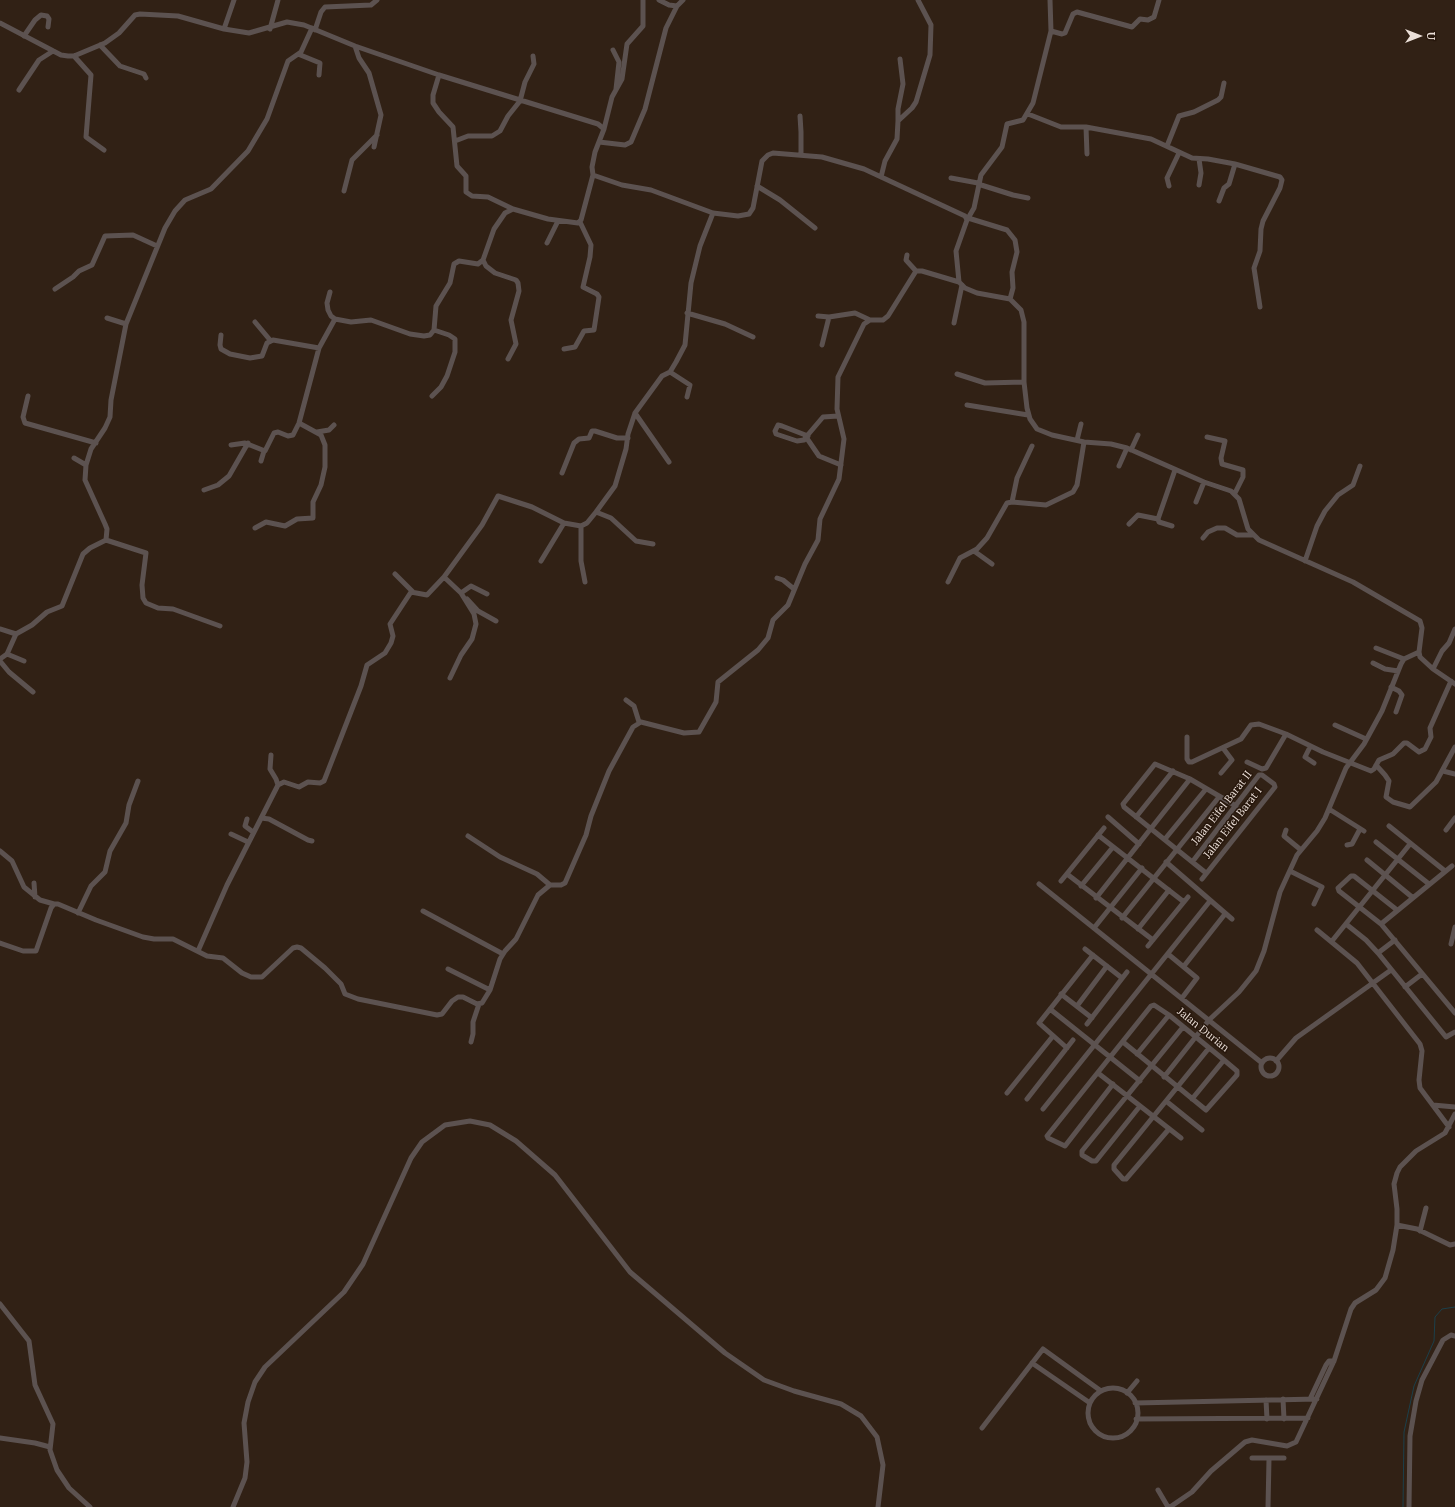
<!DOCTYPE html>
<style>
body{margin:0}
#map{position:relative;width:1455px;height:1507px;overflow:hidden;background:#312115;font-family:Lora,serif}
canvas{display:block}
.north{position:absolute;left:1399px;top:16px;width:40px;height:40px;-webkit-text-stroke:3px #27170c;paint-order:stroke;rotate:90deg;font-size:11px;font-weight:700;line-height:16px;text-align:center;color:#ebdfd8}
.north::after{content:'';display:block;margin:auto;width:14px;height:18px;background:#ebdfd8;clip-path:polygon(50% 0,100% 100%,50% 72%,0 100%)}
</style>
<div id="map">
<canvas width="1455" height="1507"></canvas>
<div class="north">U</div>
</div>
<script>
const ctx = document.querySelector('canvas').getContext('2d');
ctx.lineJoin = 'round';
function poly(rows) {
  const path = new Path2D();
  for (const r of rows) {
    if (r.length === 3) {
      path.moveTo(r[0] + r[2], r[1]);
      path.arc(r[0], r[1], r[2], 0, 2 * Math.PI);
      continue;
    }
    path.moveTo(r[0], r[1]);
    for (let i = 2; i < r.length; i += 2) path.lineTo(r[i], r[i + 1]);
  }
  return path;
}
function trace(path, color, width, dash) {
  ctx.strokeStyle = color;
  ctx.lineWidth = width;
  ctx.lineCap = dash ? 'butt' : 'round';
  ctx.setLineDash(dash || []);
  ctx.stroke(path);
}
function label(font, color, halo, rows, align = 'center') {
  ctx.font = font + ' Lora,serif';
  ctx.lineWidth = 3;
  ctx.setLineDash([]);
  ctx.textBaseline = 'middle';
  ctx.strokeStyle = halo;
  ctx.fillStyle = color;
  for (const [text, x, y, turn = 0] of rows) {
    ctx.save();
    ctx.translate(x, y);
    ctx.rotate((+turn || 0) * Math.PI / 180);
    ctx.textAlign = isNaN(turn) ? turn : align;
    if (halo) ctx.strokeText(text, 0, 0);
    ctx.fillText(text, 0, 0);
    ctx.restore();
  }
}
trace(poly([
 [1403,1507,1404,1432,1414,1386,1434,1341,1435,1317,1442,1309,1455,1307]
]), '#1c404b', 1);
trace(poly([
 [659,0,669,5,677,6,683,0],
 [1050,0,1051,31],
 [0,23,61,55,68,56,74,56,105,43,119,33,135,15,140,14,178,16,224,29,249,33,287,22,304,25,355,46,439,75,598,124,604,129,595,152,592,167,593,175,622,185,651,190,713,213,738,216,749,214,753,208,762,161,768,155,773,153,822,157,864,169,965,216,967,220,956,251,959,282,965,288,977,293,1010,299,1021,310,1024,322,1024,382,1027,408,1030,419,1037,429,1052,435,1084,442,1111,444,1127,448,1204,482,1231,491,1239,499,1248,529,1259,540,1353,582,1420,621,1422,628,1419,652,1420,657,1433,669,1455,684],
 [224,29,234,0],
 [270,29,278,0],
 [315,30,321,12,325,7,371,5,377,0],
 [24,36,35,20,41,15,47,16,49,19,48,27],
 [100,45,120,66,144,74,146,78],
 [355,46,359,58,369,73,381,115,374,147],
 [613,50,619,62,616,89],
 [298,54,320,63,319,75],
 [74,56,91,75,86,137,104,150],
 [439,75,433,95,433,103,439,112,453,127,457,166,466,176,466,192,472,196,488,197,513,209],
 [19,90,39,60,53,51],
 [1028,114,1061,127,1086,127,1151,139,1192,158,1208,159,1235,164,1280,177,1282,180,1280,188,1263,221,1261,229,1260,251,1254,268,1260,307],
 [800,116,801,132,801,155],
 [898,121,898,109,903,84,900,59],
 [1086,127,1087,154],
 [604,129,612,97,622,79,627,44,643,26,643,0],
 [455,141,468,136,492,136,500,131,508,116,520,101,525,82,534,64,533,56],
 [599,142,625,145,631,142,645,109,666,28,677,6],
 [1167,146,1179,116,1194,112,1218,100,1221,97,1224,83],
 [881,177,885,161,897,139,898,121,912,108,916,102,930,55,931,25,918,0],
 [951,178,978,183],
 [978,184,1013,195,1028,198],
 [1199,185,1201,173,1199,159],
 [757,186,780,200,815,228],
 [1169,186,1167,178,1179,153],
 [344,191,352,160,377,135],
 [1219,201,1224,188,1229,184,1235,164],
 [968,218,1007,230,1015,240,1017,252,1012,272,1013,288,1010,299],
 [967,220,974,208,981,175,1002,147,1007,124,1023,120,1033,103,1051,31,1062,34,1065,33,1073,14,1077,12,1132,27,1140,19,1148,20,1154,17,1159,0],
 [547,243,558,221],
 [907,255,906,260,916,271],
 [483,260,486,266,495,273,516,280,518,283,519,291,511,320,516,344,508,359],
 [55,289,73,277,79,271,92,265,105,236,133,235,157,246],
 [330,292,327,303,328,310,331,316,335,319],
 [687,313,725,324,753,337],
 [818,316,829,317],
 [107,318,126,324],
 [255,322,270,340],
 [954,323,962,285],
 [221,335,220,345,221,349,230,354,250,358,262,356,267,343,273,340,319,348],
 [822,345,829,317,855,313,870,320],
 [564,349,575,347,584,331,594,330,599,297,597,294,583,287,590,257,591,245,580,222],
 [670,372,690,385,687,397],
 [957,374,985,383,1024,382],
 [28,396,23,417,25,423,96,443],
 [432,396,441,387,447,376,455,352,455,339,449,335,434,330],
 [967,405,1028,415],
 [635,413,669,462],
 [838,416,823,417,806,437,819,456,841,465],
 [317,432,329,430,334,425],
 [806,437,804,440,797,441,776,434,775,431,778,425,782,426,808,436],
 [1207,437,1225,441,1221,458,1222,464,1243,470,1243,477,1235,493],
 [1077,440,1081,424],
 [231,445,245,443,265,451,274,433,278,432,288,436,293,435,299,423,319,348,335,319,351,322,371,320,410,334,424,336,430,335,434,330,436,306,450,283,454,264,459,261,478,264,483,260,494,229,505,213,513,209,548,219,578,223,581,220,593,175],
 [1131,450,1138,435],
 [74,458,86,465],
 [261,461,264,451],
 [1119,466,1127,448],
 [562,473,574,443,579,439,589,438,592,431,595,431,617,438,628,438],
 [204,490,218,485,229,476,248,443],
 [1012,502,1017,478,1032,446],
 [1196,502,1204,482],
 [596,512,611,518,636,541,653,544],
 [1129,524,1138,515,1158,519],
 [581,526,581,561,585,582],
 [1172,526,1159,522,1158,519,1175,470],
 [255,528,266,522,285,526,297,519,313,518,313,502,321,485,325,467,325,445,321,435,299,423],
 [1203,538,1208,532,1217,528,1225,528,1237,535,1252,535],
 [106,540,146,553,142,585,143,598,146,603,158,608,173,609,220,626],
 [974,551,992,564],
 [541,561,564,523],
 [1305,561,1317,526,1325,511,1338,495,1353,485,1360,466],
 [395,574,413,592],
 [444,577,461,593,474,614,476,624,472,639,461,655,450,678],
 [777,578,783,580,794,589],
 [948,582,960,558,977,549,987,538,1007,503,1012,502,1046,505,1073,492,1077,485,1084,442],
 [461,593,471,586,487,594],
 [467,599,478,611,496,621],
 [0,629,16,634],
 [1376,648,1404,659],
 [7,654,24,661],
 [0,659,7,654,16,634,32,625,47,612,62,606,83,554,90,548,106,540,107,529,105,524,85,480,86,465,91,449,105,428,110,417,111,400,126,324,165,228,175,211,185,200,211,189,248,151,267,119,288,61,301,52,312,28],
 [0,661,9,672,33,692],
 [1373,663,1385,669,1398,671],
 [1433,669,1442,651,1449,643,1455,629],
 [1391,687,1399,691,1402,695,1396,712],
 [626,700,634,706,639,722],
 [1335,725,1366,739],
 [1187,737,1187,759,1189,762,1192,762,1241,739,1251,725,1259,724,1286,734,1323,752,1371,771,1374,769,1379,760,1393,754,1404,743,1407,743,1419,752,1425,749,1431,737,1430,728,1451,681],
 [1310,747,1305,757,1314,763],
 [271,755,270,769,276,779,278,785],
 [1247,762,1262,769,1266,768,1286,734],
 [1376,765,1385,775,1389,781,1386,797,1393,802,1410,807,1436,782,1455,747],
 [1443,771,1455,774],
 [1221,773,1232,760,1223,748],
 [1329,809,1364,831],
 [1108,817,1139,844],
 [1136,817,1173,771],
 [261,818,269,819,308,840,312,841],
 [247,819,245,826,253,832],
 [1389,826,1445,871],
 [1286,830,1284,836,1301,850],
 [1446,830,1455,818],
 [231,834,248,842],
 [1098,835,1184,902],
 [468,836,500,857,537,874,550,885],
 [1165,839,1206,789],
 [1376,842,1429,884],
 [1347,845,1352,844,1360,829],
 [0,851,12,861,24,887,40,900,54,904],
 [1367,860,1412,897],
 [1193,861,1259,775,1262,775,1274,784,1275,787,1202,879],
 [1166,862,1232,919],
 [1290,871,1322,887,1314,904],
 [1206,873,1124,807,1123,804,1155,764,1190,779,1236,806],
 [1067,874,1153,940],
 [1061,881,1104,828],
 [34,883,35,897],
 [1039,884,1262,1063],
 [1081,886,1113,847],
 [1096,898,1190,779],
 [1397,910,1354,876,1351,876,1338,888,1339,891,1381,924,1455,1013],
 [423,911,503,954],
 [78,913,91,886,105,872,110,851,126,823,129,805,138,781],
 [1122,918,1219,797],
 [1346,924,1366,940,1378,953,1446,1037,1455,1032],
 [1381,924,1452,866],
 [1094,928,1142,868],
 [1138,929,1169,890],
 [1317,930,1357,963,1420,1044,1422,1051,1419,1080,1420,1088,1449,1127],
 [1332,941,1410,844],
 [0,943,23,951,36,951,51,908,54,904,58,904,96,920,143,937,154,939,173,939,207,956,223,958,242,973,251,977,262,977,293,948,297,947,301,948,325,968,341,984,345,994,358,999,437,1015,442,1014,452,1001,458,997,463,997,477,1004,482,1003,490,990,500,959,505,951,516,939,538,895,550,885,561,885,565,883,586,835,591,816,609,771,633,727,641,722,684,733,699,732,716,702,718,682,758,650,768,638,773,620,788,605,805,564,818,540,820,519,839,479,844,439,837,409,838,377,864,324,870,320,883,320,888,316,916,271,922,271,959,282],
 [1451,944,1455,927],
 [1148,946,1188,897],
 [1085,949,1122,978],
 [198,951,227,885,278,785,284,782,299,787,308,782,320,783,324,781,361,686,367,665,385,653,391,643,393,636,390,624,411,592,427,595,444,577,482,525,498,496,532,507,564,523,581,526,587,523,596,512,615,486,626,449,628,434,635,413,662,376,670,372,676,362,685,345,691,283,700,246,713,213],
 [1378,953,1395,940],
 [1168,954,1197,978,1182,998],
 [1184,966,1225,914],
 [448,969,490,990],
 [1405,987,1422,974],
 [1061,994,1092,1018],
 [1077,1006,1107,966],
 [1050,1009,1140,1081],
 [1087,1024,1127,972],
 [471,1042,473,1034,473,1022,479,1004],
 [1067,1048,1039,1023,1093,955],
 [1137,1054,1169,1015],
 [1270,1067,9],
 [1276,1061,1296,1038,1391,970],
 [1098,1073,1181,1138],
 [1164,1077,1209,1020,1239,992,1256,971,1264,951,1280,892,1297,855,1317,831,1325,818,1346,768,1364,744,1382,711,1401,664,1404,659,1419,652],
 [1113,1084,1065,1146,1048,1138,1047,1136,1151,1006,1154,1005,1169,1015,1224,1060,1237,1071,1237,1075,1206,1110,1123,1042],
 [1007,1093,1053,1036],
 [1027,1099,1073,1040],
 [1192,1099,1224,1060],
 [1166,1101,1202,1130],
 [1433,1105,1455,1107],
 [1140,1106,1096,1161,1092,1161,1082,1155,1082,1151,1183,1027],
 [1043,1109,1210,901],
 [1169,1129,1126,1179,1123,1179,1114,1169,1114,1165,1209,1048],
 [1397,1225,1417,1229,1450,1245,1455,1244],
 [1420,1231,1426,1208],
 [0,1304,29,1341,35,1385,53,1424,50,1450,57,1470,69,1488,90,1507],
 [1032,1363,1090,1403],
 [1113,1413,25],
 [1127,1393,1137,1381],
 [1283,1399,1284,1419],
 [1310,1399,1326,1365,1329,1361,1334,1361],
 [1266,1400,1267,1419],
 [1135,1403,1317,1399],
 [1136,1419,1308,1418],
 [982,1428,1043,1349,1101,1391],
 [0,1438,35,1443,50,1447],
 [1252,1458,1284,1458],
 [1158,1490,1168,1507],
 [233,1507,245,1478,247,1462,244,1423,248,1402,255,1382,265,1367,344,1292,363,1264,411,1158,422,1142,445,1125,470,1121,490,1125,516,1141,555,1175,630,1272,725,1353,764,1380,794,1391,841,1404,861,1416,877,1437,883,1465,878,1507],
 [1170,1507,1192,1492,1211,1471,1245,1442,1252,1440,1287,1446,1296,1442,1334,1361,1351,1309,1355,1303,1376,1290,1385,1278,1393,1250,1397,1225,1397,1209,1394,1184,1397,1173,1400,1167,1416,1151,1445,1133,1455,1114],
 [1268,1507,1269,1459],
 [1409,1507,1410,1436,1416,1401,1422,1380,1443,1340,1451,1335,1455,1336]
]), '#5c5250', 5);
label('11px', '#ebdfd8', '#27170c', [
 ["Jalan Eifel Barat II",1222,808,-52],
 ["Jalan Eifel Barat I",1233,823,-52],
 ["Jalan Durian",1203,1030,39]
]);
</script>
